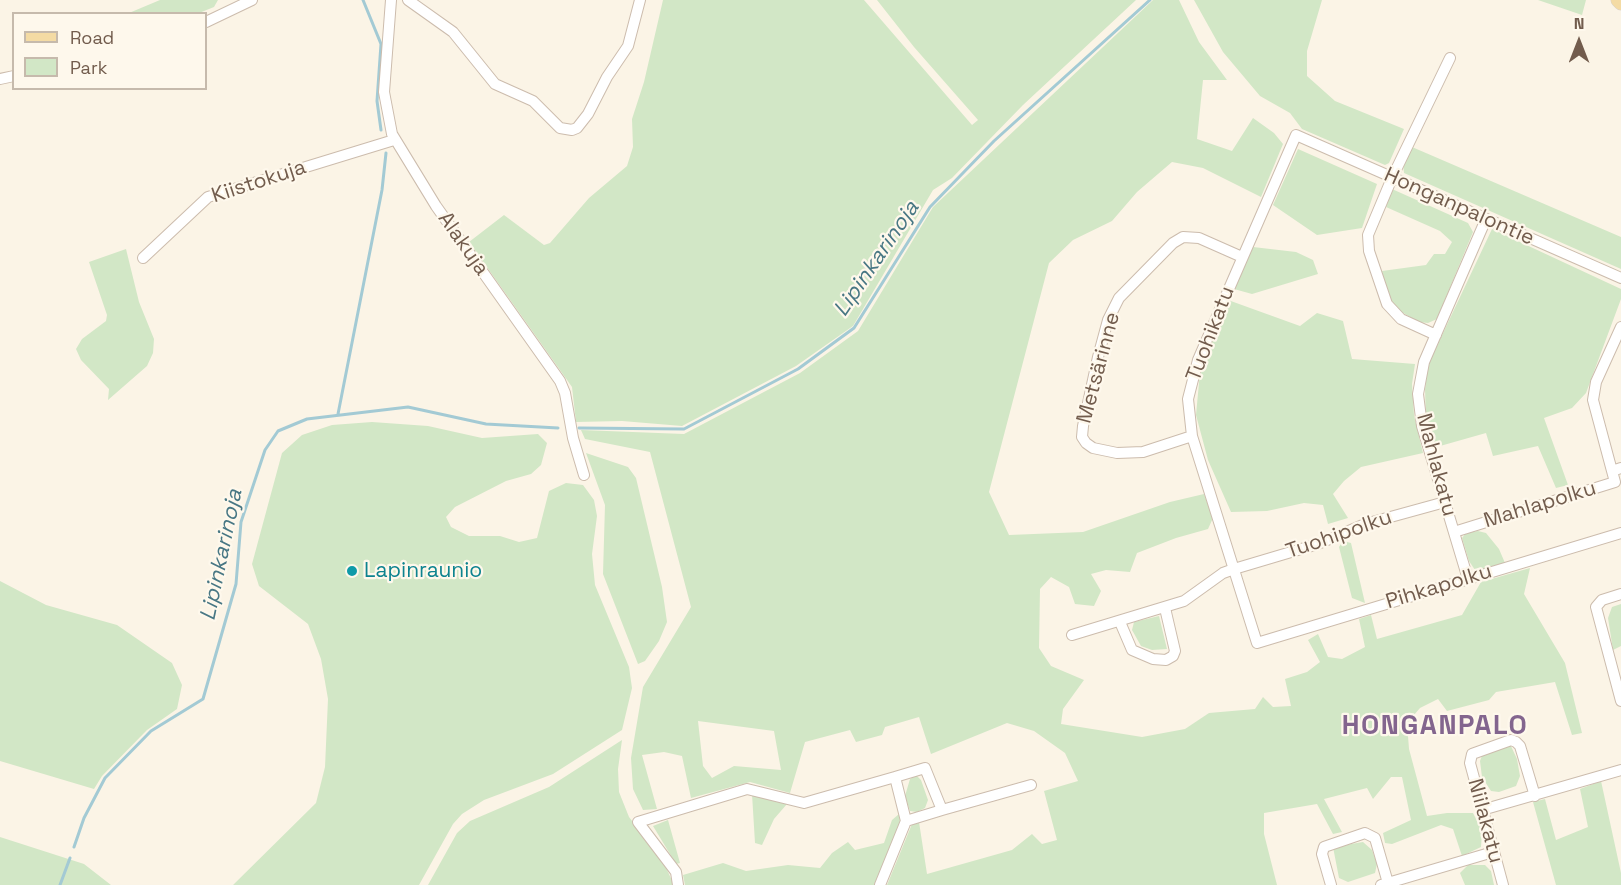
<!DOCTYPE html>
<meta charset="utf-8">
<style>
body{margin:0}
#map{position:relative;width:1621px;height:885px;overflow:hidden;background:#fbf4e6;font-family:"Space Grotesk",sans-serif}
canvas{display:block}
.legend{position:absolute;left:12px;top:12px;width:195px;height:78px;box-sizing:border-box;background:#fef8ec;border:2px solid #c6baac;margin:0;padding:8px 10px;list-style:none;font-size:18px;color:#725c4d}
.legend li{display:flex;align-items:center;gap:12px;height:30px}
.legend b{width:30px;border:2px solid #c6baac}
.north{position:absolute;left:1549px;top:12px;width:60px;height:60px;-webkit-text-stroke:4px #fef8ec;paint-order:stroke;rotate:0deg;font-size:16px;font-weight:700;line-height:24px;text-align:center;color:#725c4d}
.north::after{content:'';display:block;margin:auto;width:21px;height:27px;background:#725c4d;clip-path:polygon(50% 0,100% 100%,50% 72%,0 100%)}
</style>
<div id="map">
<canvas width="1621" height="885"></canvas>
<ul class="legend">
<li><b style="height:8px;background:#f4dba4"></b>Road</li>
<li><b style="height:16px;background:#d2e7c6"></b>Park</li>
</ul>
<div class="north">N</div>
</div>
<script>
const ctx = document.querySelector('canvas').getContext('2d');
ctx.lineJoin = 'round';
function fillPath(path, color) {
  ctx.fillStyle = color;
  ctx.fill(path, 'evenodd');
}
function poly(rows) {
  const path = new Path2D();
  for (const r of rows) {
    path.moveTo(r[0], r[1]);
    for (let i = 2; i < r.length; i += 2) path.lineTo(r[i], r[i + 1]);
  }
  return path;
}
function trace(path, color, width, dash) {
  ctx.strokeStyle = color;
  ctx.lineWidth = width;
  ctx.lineCap = dash ? 'butt' : 'round';
  ctx.setLineDash(dash || []);
  ctx.stroke(path);
}
function label(font, color, halo, rows, align = 'center') {
  ctx.font = font + ' "Space Grotesk",sans-serif';
  ctx.lineWidth = 4.5;
  ctx.setLineDash([]);
  ctx.textBaseline = 'middle';
  ctx.strokeStyle = halo;
  ctx.fillStyle = color;
  for (const [text, x, y, turn = 0] of rows) {
    ctx.save();
    ctx.translate(x, y);
    ctx.rotate((+turn || 0) * Math.PI / 180);
    ctx.textAlign = isNaN(turn) ? turn : align;
    if (halo) ctx.strokeText(text, 0, 0);
    ctx.fillText(text, 0, 0);
    ctx.restore();
  }
}
fillPath(poly([
 [160,0,218,0,214,7,199,13,112,13,129,13],
 [663,0,864,0,972,125,978,120,914,47,877,0,1136,0,1023,105,952,178,933,190,853,326,796,366,682,426,622,421,576,422,572,387,469,242,504,215,544,245,550,243,589,198,627,166,633,147,632,119,644,82],
 [1153,0,1179,0,1199,42,1227,80,1203,80,1197,139,1232,151,1253,118,1274,133,1283,144,1261,197,1203,168,1172,162,1137,192,1112,221,1073,240,1049,263,989,492,1009,535,1083,532,1170,502,1204,494,1213,518,1208,529,1176,538,1137,553,1130,572,1106,570,1091,574,1101,591,1094,606,1075,604,1069,587,1051,577,1040,589,1039,648,1051,666,1084,680,1063,709,1061,724,1142,737,1185,729,1209,713,1255,709,1263,697,1273,707,1291,706,1285,679,1307,672,1320,662,1308,640,1318,634,1328,657,1342,659,1365,647,1359,619,1371,615,1377,639,1462,615,1481,582,1530,568,1524,594,1565,663,1582,733,1572,735,1555,682,1496,692,1489,700,1447,711,1438,699,1420,708,1407,723,1409,749,1427,816,1447,813,1473,813,1482,831,1481,847,1462,856,1453,829,1441,825,1392,844,1385,843,1383,833,1411,820,1402,777,1391,777,1373,799,1367,788,1324,799,1342,832,1333,834,1317,804,1264,813,1264,834,1277,885,887,885,912,824,919,822,927,874,1012,850,1032,834,1042,844,1057,840,1044,791,1078,781,1065,753,1034,731,1007,723,931,754,919,717,885,727,882,735,856,742,850,730,805,742,790,793,750,782,691,798,682,756,664,752,642,755,657,809,643,810,633,789,631,758,643,687,691,607,650,452,585,439,581,430,684,434,800,373,858,331,933,207],
 [698,721,774,731,781,770,734,766,712,778,703,766],
 [1194,0,1322,0,1307,51,1307,76,1335,101,1404,129,1389,163,1385,165,1302,129,1290,113,1260,96,1223,52],
 [1538,0,1586,0,1582,15],
 [1412,147,1621,237,1621,269,1404,173,1403,164],
 [1298,149,1377,184,1362,228,1317,235,1273,205],
 [1392,189,1468,223,1473,232,1437,319,1428,323,1419,322,1398,310,1386,293,1382,271,1426,265,1434,254,1445,254,1452,242,1440,231,1386,207],
 [1492,229,1621,289,1621,299,1586,393,1572,408,1544,418,1568,485,1556,488,1538,446,1493,456,1486,433,1433,448,1426,420,1425,389,1428,365],
 [1253,247,1296,252,1313,260,1318,274,1252,294,1234,289],
 [126,249,139,302,154,339,153,353,147,366,108,400,109,389,81,360,76,349,82,339,106,321,107,315,89,262],
 [1228,300,1300,326,1317,313,1343,321,1352,359,1415,364,1412,384,1414,415,1423,453,1361,467,1344,481,1333,494,1348,518,1328,524,1323,505,1304,503,1267,511,1231,512,1208,460,1196,415,1200,372],
 [372,422,428,426,482,438,538,434,547,443,541,465,531,474,506,481,455,507,446,517,451,527,469,536,500,536,519,542,537,538,549,491,566,483,583,485,594,500,597,516,592,554,595,585,629,667,632,688,622,730,553,774,484,800,462,814,453,824,419,885,233,885,316,803,325,767,328,699,321,659,308,624,259,586,252,564,282,453,302,435,332,425],
 [586,453,628,467,636,478,662,587,667,622,659,641,645,661,638,664,603,574,605,505],
 [1478,531,1486,533,1499,549,1505,563,1477,573,1469,561,1462,538,1466,533],
 [1343,541,1351,543,1365,603,1352,598,1339,547],
 [0,581,46,605,117,625,172,663,182,685,177,709,147,730,102,776,94,789,0,761],
 [1621,604,1621,646,1613,650,1608,618,1612,607],
 [1159,616,1167,649,1152,650,1141,646,1132,630,1134,622],
 [622,740,618,769,619,792,629,817,663,861,674,885,428,885,457,833,470,821,549,787],
 [1510,744,1517,759,1520,776,1516,786,1499,792,1491,791,1482,777,1480,761,1483,753],
 [916,775,921,780,928,800,925,808,917,812,910,811,905,796,910,779],
 [1601,781,1621,873,1621,885,1556,885,1533,802,1545,799,1556,840,1588,827,1580,789],
 [752,794,787,804,774,819,762,845,755,843],
 [899,814,900,821,876,885,685,885,683,875,723,863,746,871,788,865,820,868,832,853,848,842,855,850,884,843,892,820],
 [668,820,680,863,676,864,653,826],
 [0,837,84,864,111,885,0,885],
 [1363,842,1372,850,1377,864,1375,873,1348,882,1339,878,1333,847],
 [1468,865,1485,865,1491,871,1494,885,1465,885,1460,873]
]), '#d2e7c6');
trace(poly([
 [363,0,381,44,377,101,381,130],
 [338,414,382,190,386,153],
 [579,428,684,429,798,369,854,328,930,207,994,141,1150,0],
 [74,847,84,818,105,778,151,731,203,699,236,584,241,522,265,450,278,431,307,419,408,407,486,424,558,428],
 [60,885,70,858]
]), '#a3cad4', 3);
const minor = poly([
 [391,0,384,92,392,134,436,206,560,381,565,393,573,438,584,475],
 [408,0,453,32,495,84,533,101,560,128,572,130,577,128,588,114,607,77,628,46,640,0],
 [206,22,252,0],
 [0,79,14,76],
 [143,258,208,197,394,140],
 [1621,278,1296,135,1198,360,1188,399,1192,436,1257,643,1621,533],
 [1621,327,1596,382,1593,400,1612,471,1621,468],
 [1436,335,1401,319,1387,304,1369,251,1368,235,1392,178,1450,58],
 [1192,436,1143,452,1117,453,1093,448,1086,443,1082,437,1083,426,1098,357,1108,320,1119,298,1173,243,1183,237,1199,238,1242,257],
 [1454,532,1615,482,1612,471],
 [1468,579,1422,426,1418,394,1424,362,1486,219],
 [1621,594,1602,600,1596,607,1621,701],
 [1120,622,1132,650,1153,659,1166,660,1173,656,1175,651,1165,608],
 [1072,635,1184,601,1223,573,1234,569,1318,544,1365,524,1445,502],
 [895,777,925,768,942,810,1031,785],
 [1482,810,1621,770],
 [906,821,942,810],
 [678,885,676,872,638,822,747,789,804,803,895,777,906,821,880,885],
 [1331,885,1322,854,1324,847,1365,833,1375,838,1388,883],
 [1381,885,1493,852],
 [1503,885,1470,763,1472,754,1511,740,1516,742,1520,746,1535,796]
]);
const major = poly([
 [1618,0,1621,3]
]);
trace(minor, '#ccbcad', 12);
trace(major, '#d8d1cd', 15);
trace(minor, '#fff', 10);
trace(major, '#f4dba4', 14);
for (const [x, y, r, color] of [
 [352,571,6,"#0f9aa8"]
]) {
  const dot = new Path2D();
  dot.arc(x, y, r, 0, 2 * Math.PI);
  ctx.fillStyle = color;
  ctx.fill(dot);
  trace(dot, '#fef8ec', 2);
}
label('21px', '#725c4d', '#fef8ec', [
 ["Kiistokuja",259,182,-18],
 ["Honganpalontie",1459,207,24],
 ["Alakuja",463,244,55],
 ["Tuohikatu",1211,334,-69],
 ["Metsärinne",1099,368,-75],
 ["Mahlakatu",1436,465,75],
 ["Mahlapolku",1540,505,-17],
 ["Tuohipolku",1339,535,-19],
 ["Pihkapolku",1439,587,-17],
 ["Niilakatu",1485,821,75]
]);
label('21px', '#0d838f', '#fef8ec', [
 ["Lapinraunio",364,571]
], 'left');
label('italic 22px', '#487784', '#fef8ec', [
 ["Lipinkarinoja",877,259,-56],
 ["Lipinkarinoja",222,555,-78]
]);
ctx.letterSpacing = '1.5px';
label('bold 27px', '#83658e', '#fef8ec', [
 ["HONGANPALO",1435,727]
]);
ctx.letterSpacing = '0px';
</script>
